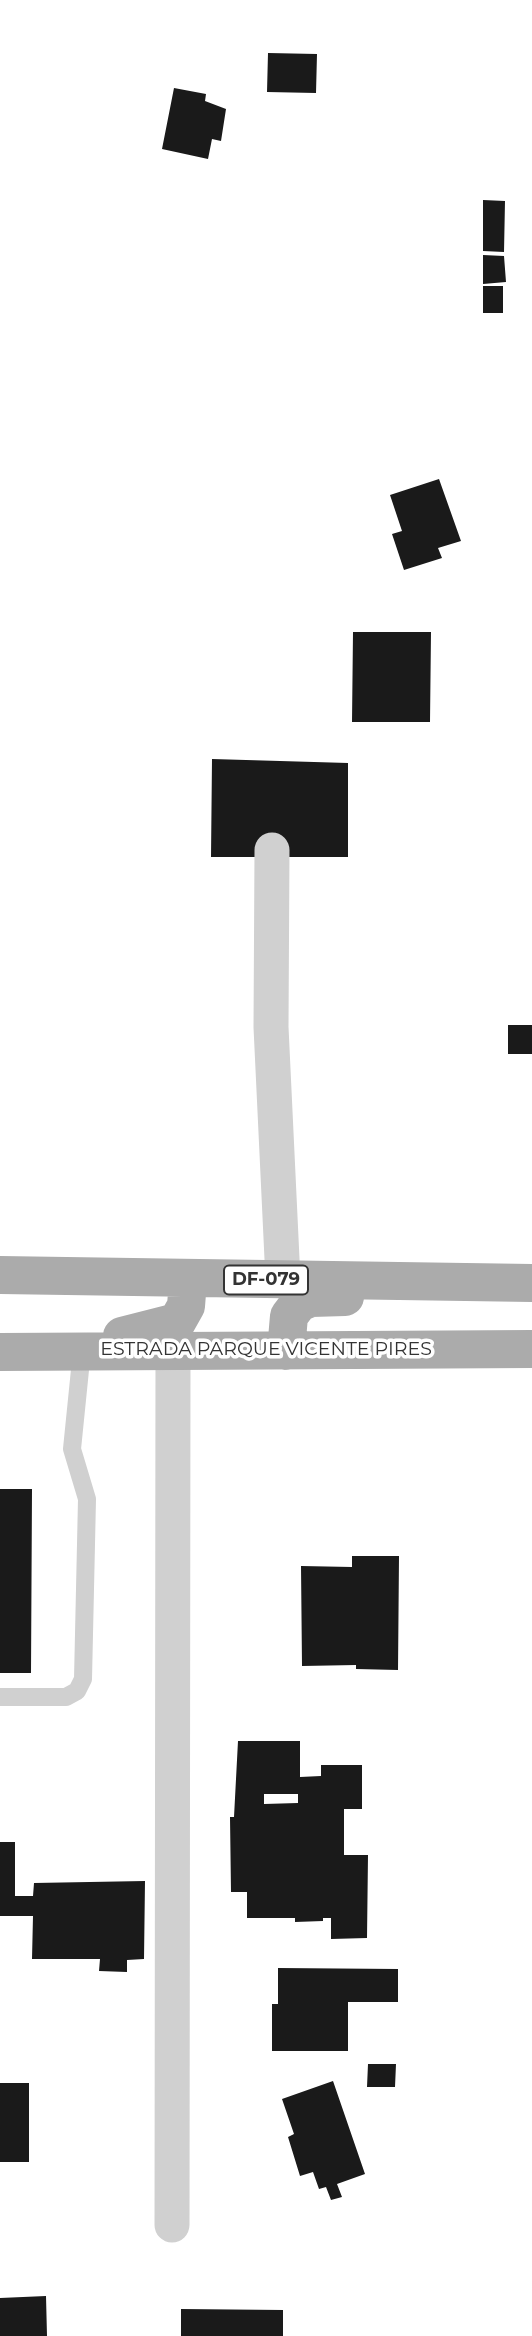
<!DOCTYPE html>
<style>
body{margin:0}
canvas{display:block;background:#fff}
</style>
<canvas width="532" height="2336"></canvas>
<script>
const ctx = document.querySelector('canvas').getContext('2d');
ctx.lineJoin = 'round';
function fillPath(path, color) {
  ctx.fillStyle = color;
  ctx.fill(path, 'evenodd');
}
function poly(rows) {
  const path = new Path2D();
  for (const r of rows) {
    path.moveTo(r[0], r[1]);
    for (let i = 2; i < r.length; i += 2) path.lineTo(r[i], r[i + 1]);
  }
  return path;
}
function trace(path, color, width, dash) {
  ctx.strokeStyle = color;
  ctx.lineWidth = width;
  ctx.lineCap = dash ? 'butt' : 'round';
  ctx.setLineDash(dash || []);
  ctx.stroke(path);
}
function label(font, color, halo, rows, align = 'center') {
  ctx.font = font + ' Montserrat,sans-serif';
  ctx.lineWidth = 7;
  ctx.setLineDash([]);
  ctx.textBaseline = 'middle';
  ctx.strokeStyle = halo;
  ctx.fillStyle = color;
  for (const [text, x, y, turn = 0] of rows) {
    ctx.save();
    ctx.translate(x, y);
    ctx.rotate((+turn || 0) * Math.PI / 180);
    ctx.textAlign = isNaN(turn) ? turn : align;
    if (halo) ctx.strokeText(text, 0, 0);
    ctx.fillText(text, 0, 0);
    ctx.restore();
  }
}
fillPath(poly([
 [268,53,317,54,316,93,267,92],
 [174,88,206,94,205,101,226,109,221,141,212,139,208,159,162,149],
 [483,200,505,201,504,252,483,251],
 [483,255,504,256,506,282,483,284],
 [483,286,503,286,503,313,483,313],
 [439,479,461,541,438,548,442,558,404,570,392,534,402,531,390,495],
 [353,632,431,632,430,722,352,722],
 [212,759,348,763,348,857,211,857],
 [508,1025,532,1025,532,1054,508,1054],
 [0,1489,32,1489,31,1673,0,1673],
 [352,1556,399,1556,398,1670,356,1669,356,1665,302,1666,301,1566,352,1567],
 [238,1741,300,1741,300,1777,321,1776,321,1765,362,1765,362,1809,344,1809,344,1855,368,1855,367,1938,331,1939,331,1918,323,1918,323,1921,295,1922,295,1918,247,1918,247,1892,231,1892,230,1817,234,1817],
 [264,1794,298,1794,298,1803,264,1804],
 [0,1842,15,1842,15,1896,33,1896,34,1883,145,1881,144,1959,127,1960,127,1972,99,1971,100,1959,32,1959,33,1916,0,1916],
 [278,1968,398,1969,398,2002,348,2002,348,2051,272,2051,272,2004,278,2004],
 [368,2064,396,2064,395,2087,367,2087],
 [333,2081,365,2174,337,2184,342,2197,331,2200,326,2187,319,2189,313,2172,300,2176,288,2137,294,2134,282,2099],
 [0,2083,29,2083,29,2162,0,2162],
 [46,2296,47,2336,0,2336,0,2298],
 [181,2309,283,2310,283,2336,181,2336]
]), '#1a1a1a');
trace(poly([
 [0,1697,66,1697,77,1691,83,1679,87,1499,72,1449,82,1350]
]), '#d0d0d0', 18);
trace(poly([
 [272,850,271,1027,283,1280],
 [172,2225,173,1350]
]), '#d0d0d0', 35);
trace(poly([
 [0,1275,532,1283],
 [122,1336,177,1322,186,1306,188,1280],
 [286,1351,289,1316,299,1303,311,1298,345,1297],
 [0,1352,532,1349]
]), '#ababab', 38);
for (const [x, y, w] of [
 [266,1280,84]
]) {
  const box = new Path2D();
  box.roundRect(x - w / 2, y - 14.5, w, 29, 5);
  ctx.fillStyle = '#fff';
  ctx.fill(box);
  trace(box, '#333', 2);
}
label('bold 18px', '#333', null, [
 ["DF-079",266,1280]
]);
label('19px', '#333', '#fff', [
 ["ESTRADA PARQUE VICENTE PIRES",266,1349]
]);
</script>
